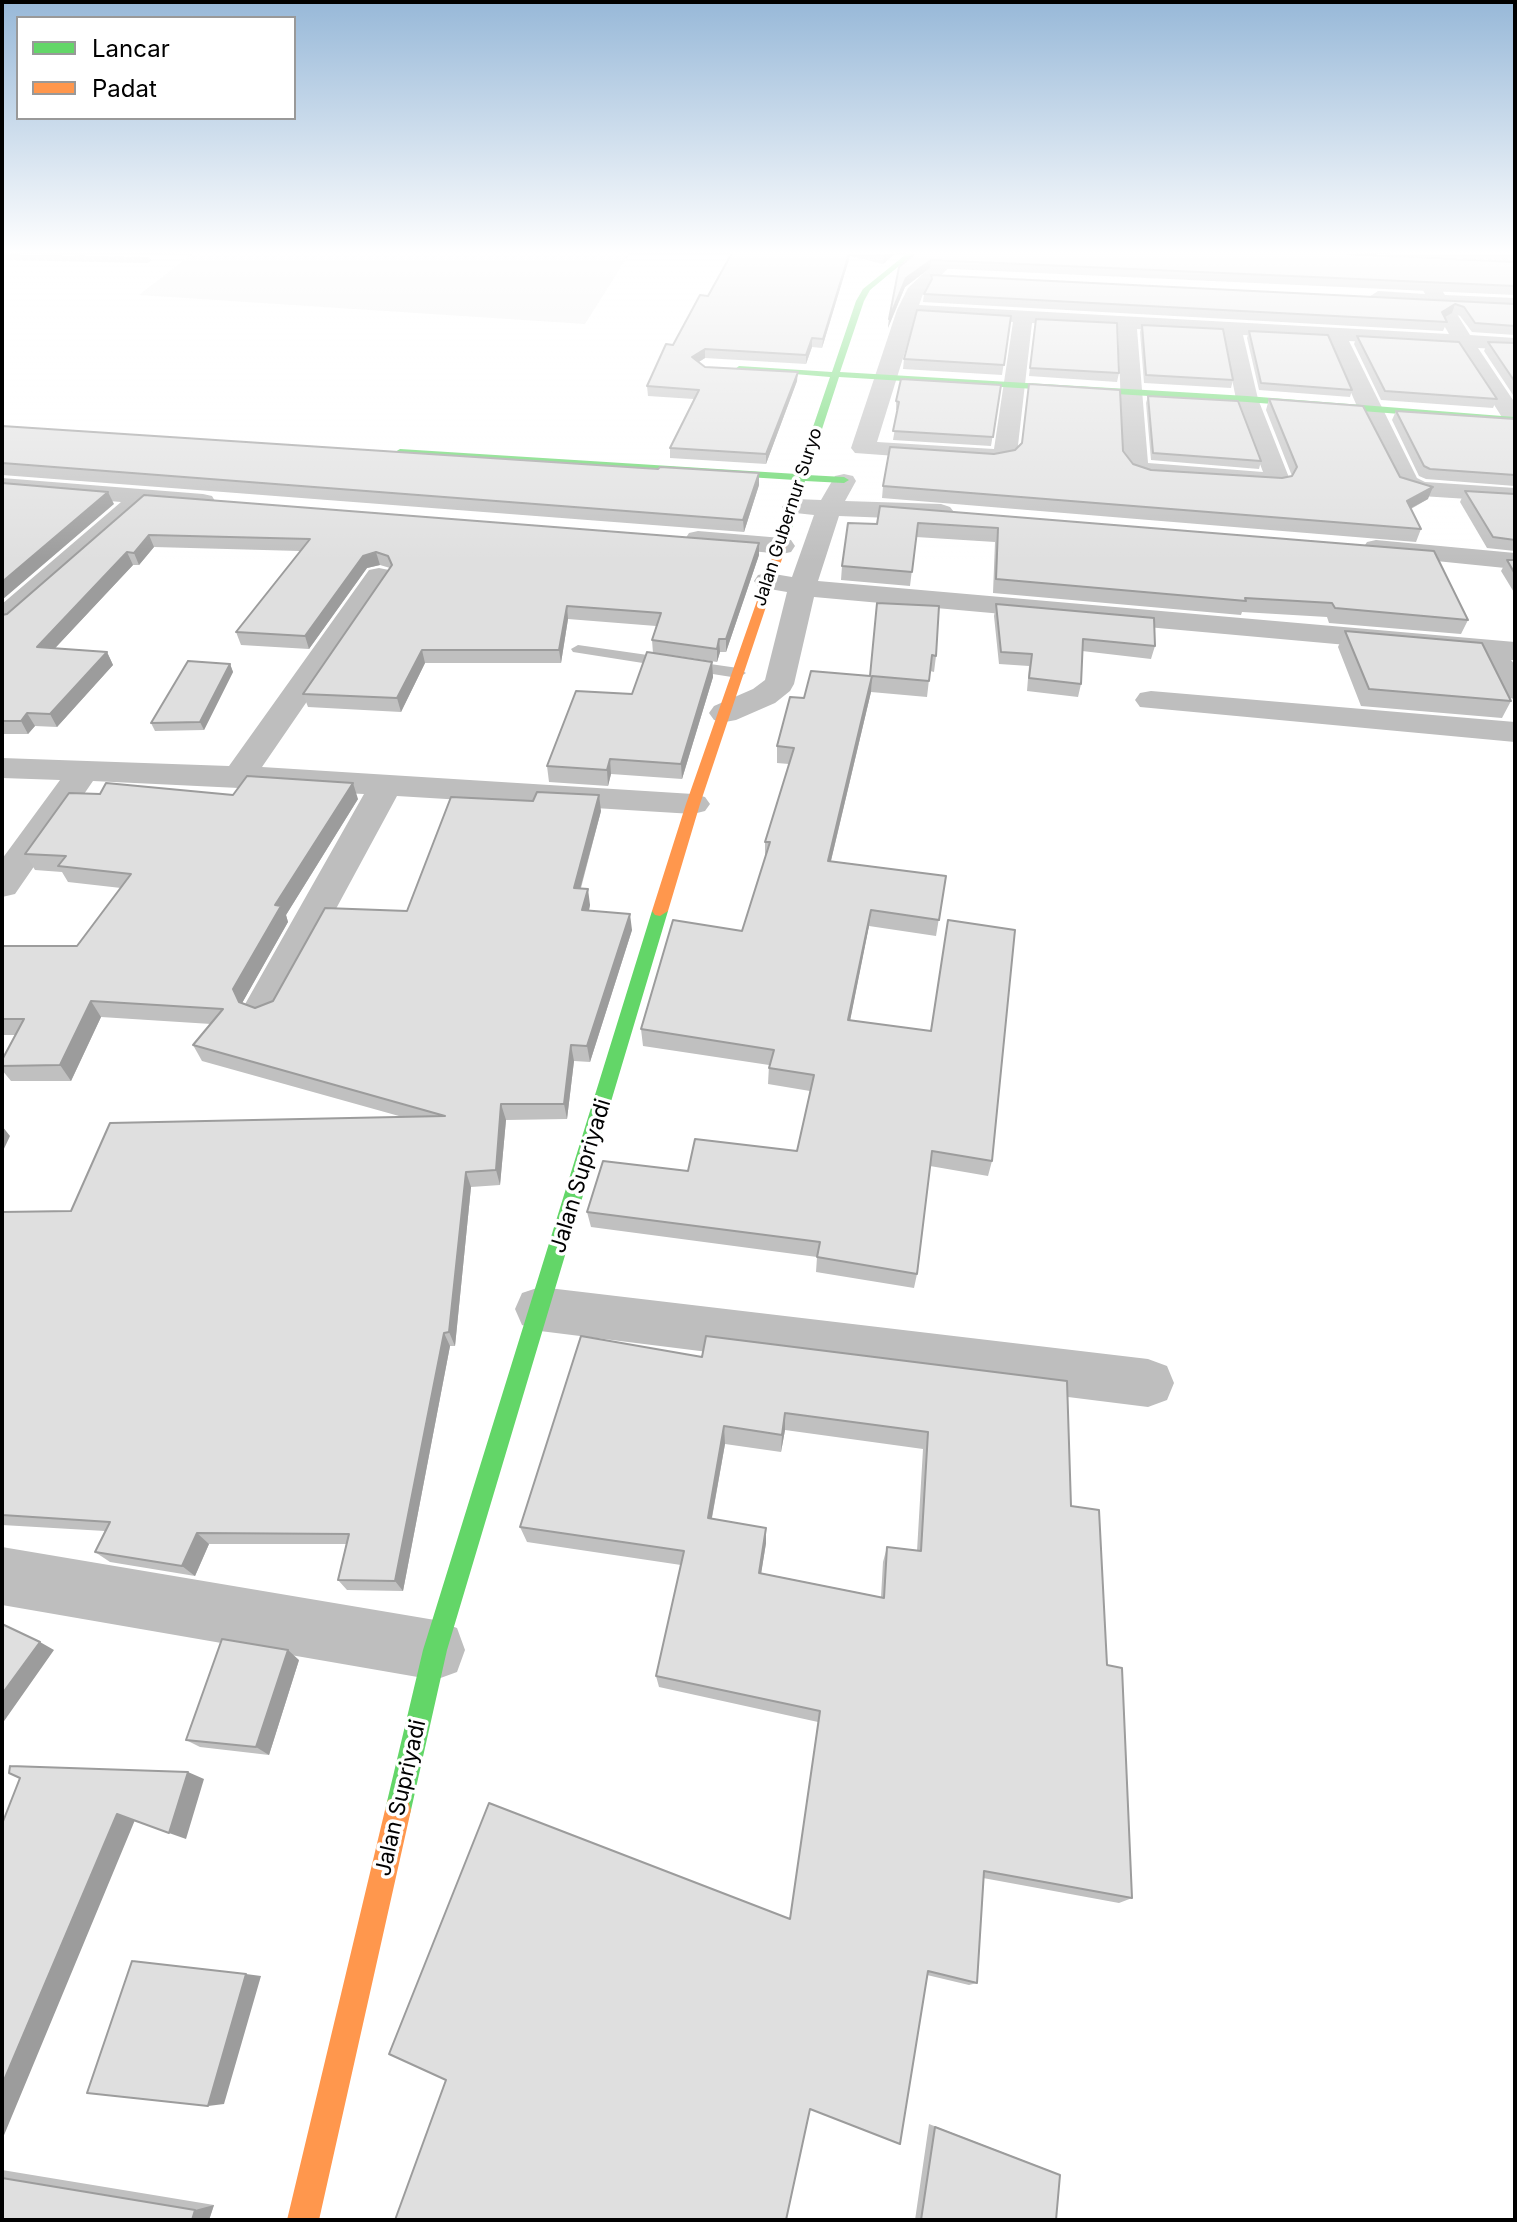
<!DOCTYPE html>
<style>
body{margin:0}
#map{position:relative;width:1517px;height:2222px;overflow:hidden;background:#fff;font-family:Inter,sans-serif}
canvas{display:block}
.frame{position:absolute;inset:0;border:4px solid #000;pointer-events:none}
.legend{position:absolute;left:16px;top:16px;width:280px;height:104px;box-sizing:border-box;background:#fff;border:2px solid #999;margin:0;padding:10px 14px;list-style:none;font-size:24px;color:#000}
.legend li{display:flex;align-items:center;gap:16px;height:40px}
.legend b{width:40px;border:2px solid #999}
</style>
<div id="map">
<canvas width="1517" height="2222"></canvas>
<div class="frame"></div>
<ul class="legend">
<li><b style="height:10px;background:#63d668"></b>Lancar</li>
<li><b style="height:10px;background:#ff974d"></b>Padat</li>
</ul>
</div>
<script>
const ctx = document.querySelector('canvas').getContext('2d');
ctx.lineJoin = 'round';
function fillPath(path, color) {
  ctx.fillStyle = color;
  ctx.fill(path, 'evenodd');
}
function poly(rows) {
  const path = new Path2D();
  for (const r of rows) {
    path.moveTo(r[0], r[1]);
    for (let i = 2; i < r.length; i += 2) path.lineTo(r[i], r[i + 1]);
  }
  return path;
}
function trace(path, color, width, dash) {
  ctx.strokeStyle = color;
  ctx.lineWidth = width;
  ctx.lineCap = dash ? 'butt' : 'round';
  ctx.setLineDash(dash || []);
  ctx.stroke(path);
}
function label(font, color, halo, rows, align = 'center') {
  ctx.font = font + ' Inter,sans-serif';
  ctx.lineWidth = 7;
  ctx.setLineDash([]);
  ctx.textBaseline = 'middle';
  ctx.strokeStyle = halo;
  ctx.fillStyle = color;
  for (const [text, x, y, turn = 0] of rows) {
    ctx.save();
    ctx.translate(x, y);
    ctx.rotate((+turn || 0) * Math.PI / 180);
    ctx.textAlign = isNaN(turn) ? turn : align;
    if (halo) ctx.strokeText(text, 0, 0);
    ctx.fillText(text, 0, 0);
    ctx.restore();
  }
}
fillPath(poly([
 [88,251,631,251,585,324,139,295,192,254]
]), '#ececec');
fillPath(poly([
 [2,254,148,257,152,260,148,263,2,260,2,254],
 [578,645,738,668,746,673,738,678,573,652,571,649,578,645]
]), '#bebebe');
fillPath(poly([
 [947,251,965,251,923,294,919,305,1449,334,1432,305,1371,301,1369,297,1378,291,1425,294,1404,256,1392,255,1390,251,1515,251,1515,261,1421,257,1445,295,1515,298,1515,310,1452,306,1470,335,1515,338,1515,350,1478,348,1515,403,1515,427,1507,425,1457,347,1349,341,1417,478,1425,482,1515,488,1515,502,1421,496,1398,488,1359,411,1328,339,1243,335,1258,399,1290,480,1287,485,1278,487,1148,479,1131,473,1123,461,1118,328,1032,323,1017,454,1013,459,992,463,855,453,851,448,897,310,908,288,947,251],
 [916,316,1013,322,994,449,877,442,916,316],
 [1137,329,1223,334,1236,399,1263,472,1148,463,1137,329],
 [844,474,853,476,856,481,845,501,941,504,950,507,954,512,950,517,941,520,839,516,818,581,1515,642,1515,660,1511,660,1515,665,1515,699,1504,697,1480,657,814,597,794,684,790,691,775,703,736,720,725,722,714,720,709,713,714,706,753,689,765,680,787,592,758,587,754,581,758,575,768,573,792,577,814,515,786,512,782,507,786,502,795,499,821,500,835,476,844,474],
 [2,478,203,494,212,496,215,501,212,506,203,508,148,504,12,625,2,628,2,604,121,502,2,492,2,478],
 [698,531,782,538,791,540,795,546,791,552,782,554,689,545,685,539,689,533,698,531],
 [1376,540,1515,553,1515,569,1367,554,1363,548,1367,542,1376,540],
 [379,568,389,570,393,576,262,767,693,794,705,797,710,804,705,811,693,814,397,796,278,1016,264,1021,250,1016,244,1006,364,794,93,781,15,894,2,897,2,859,60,780,2,778,2,758,229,766,369,570,379,568],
 [1151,691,1515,722,1515,742,1140,707,1135,700,1140,693,1151,691],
 [540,1287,1148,1359,1167,1366,1174,1383,1167,1400,1148,1407,540,1331,522,1325,515,1309,522,1293,540,1287],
 [2,1547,435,1620,457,1628,465,1650,457,1672,435,1680,2,1605,2,1547]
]), '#bebebe');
fillPath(poly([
 [910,251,917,251,870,290,864,301,840,372,1247,396,1515,417,1515,423,1247,402,839,377,807,475,844,477,849,480,844,483,805,481,791,532,786,535,781,532,795,480,400,455,395,452,400,449,797,474,830,377,735,369,739,366,832,372,856,301,863,289,910,251],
 [660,906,668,911,447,1650,411,1810,408,1820,398,1823,388,1820,385,1810,423,1650,652,911,660,906]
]), '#63d668');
fillPath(poly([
 [786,529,791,532,700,804,668,911,660,916,655,915,652,911,686,804,781,532,786,529],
 [398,1797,408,1800,411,1810,319,2220,287,2220,385,1810,388,1800,398,1797]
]), '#ff974d');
fillPath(poly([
 [733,251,898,251,883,264,850,256,822,348,812,347,806,364,705,358,699,362,705,367,797,381,766,464,670,458,670,448,694,399,648,396,647,386,673,345,708,296],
 [918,251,1515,262,1515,295,930,268,905,287,888,328,889,319],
 [1440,251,1515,251,1515,255],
 [931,275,1515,304,1515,335,1472,332,1460,316,1452,313,1444,318,1447,322,1443,331,923,302,924,294,930,282],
 [1011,316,1002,375,903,369,904,359],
 [1036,319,1119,373,1117,382,1029,376],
 [1142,325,1233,380,1231,388,1144,383,1140,332],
 [1249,331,1352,390,1350,397,1259,390,1247,338],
 [1357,336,1497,399,1493,408,1381,400,1354,344],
 [1488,342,1515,343,1515,398,1484,351],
 [1001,385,991,446,893,440,898,410,896,410,896,401],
 [1148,396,1261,461,1259,469,1151,460,1146,403],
 [1269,399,1400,477,1428,499,1411,509,1421,529,1416,542,882,498,883,486,994,454,1123,451,1133,464,1151,470,1282,478,1292,476,1266,410],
 [1396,411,1515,419,1515,486,1426,479,1419,476,1392,420],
 [2,426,759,485,744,532,2,475],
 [1465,491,1515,494,1515,551,1487,548,1460,502],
 [144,495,759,555,726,652,720,652,717,662,664,654,712,662,713,677,682,779,611,774,608,786,549,782,547,766,632,694,653,653,652,640,656,626,568,619,561,663,425,663,401,712,308,707,303,694,390,568,380,565,367,568,309,649,241,645,236,632,300,551,154,547,139,565,133,565,55,648,107,652,113,665,57,727,35,726,28,734,2,734,2,615,7,614],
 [880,506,1468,620,1461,634,1329,623,1327,617,1242,612,1241,615,993,593,995,542,916,537,910,586,841,580,842,566,877,524],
 [1507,560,1515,560,1515,594,1501,571],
 [877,603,936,656,934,672,930,671,927,697,871,692,831,861,946,876,936,936,869,926,850,1020,992,1161,988,1176,930,1166,917,1274,914,1288,816,1272,817,1257,591,1227,587,1212,688,1171,797,1151,810,1091,768,1084,769,1065,643,1046,641,1029,742,931,765,858,765,842,789,764,777,763,777,746,804,698,870,676],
 [996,604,1155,646,1151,659,1082,651,1081,684,1078,697,1027,691,1029,666,999,664,994,616],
 [1345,631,1511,701,1502,718,1361,706,1338,647],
 [230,664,233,672,204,730,155,731,151,723],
 [100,794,233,795,358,799,286,915,288,922,242,1003,255,1008,273,1001,407,911,601,811,581,888,590,905,589,911,632,930,590,1062,574,1061,567,1119,506,1120,500,1185,471,1187,455,1346,450,1346,403,1591,347,1590,338,1580,346,1544,209,1544,195,1576,110,1562,95,1552,105,1531,2,1525,2,1212,71,1211,399,1116,202,1061,193,1045,211,1024,101,1017,71,1081,11,1081,2,1070,2,1060,15,1035,2,1035,2,946,77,946,121,888,68,882,62,872,35,870,25,854],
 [702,1357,1067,1381,1071,1506,1107,1665,1132,1898,1119,1903,983,1878,977,1983,969,1985,927,1975,790,1919,818,1722,659,1687,656,1676,681,1565,527,1542,520,1527],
 [785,1430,923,1449,917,1551,887,1547,883,1562,881,1597,761,1573,766,1543,712,1518,725,1444,781,1452],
 [299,1660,269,1755,200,1747,186,1740],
 [929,2124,1051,2171,1056,2220,915,2220],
 [2,2170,214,2205,209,2220,2,2220]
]), '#c0c0c0');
fillPath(poly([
 [850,251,850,256,822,348,823,339],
 [889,251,898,251,883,264,884,256],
 [931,260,930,268,905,287,888,328,889,319,906,278],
 [1455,304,1452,313,1438,321,1442,312],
 [812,338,812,347,806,364,806,355],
 [705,349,705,358,692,366,692,357],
 [798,372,797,381,766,464,766,454],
 [759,473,759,485,744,532,743,520],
 [1433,487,1428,499,1402,513,1407,501],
 [108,492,114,504,2,600,2,582],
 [149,535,154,547,139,565,134,553],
 [759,543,759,555,726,652,726,639],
 [127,552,133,565,44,660,37,647],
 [376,552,380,565,367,568,309,649,305,636,363,556],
 [567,606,568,619,561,663,559,650],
 [719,639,720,652,717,662,717,649],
 [422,650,425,663,401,712,397,698],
 [107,652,113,665,57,727,50,714],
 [712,662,713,677,682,779,681,764],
 [230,664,233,672,204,730,200,722],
 [872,676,871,692,827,877,828,861],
 [27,713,35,726,28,734,21,721],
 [610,759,611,774,608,786,607,770],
 [353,783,358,799,286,915,288,922,241,1005,233,989,275,905],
 [599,795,601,811,576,904,574,888],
 [588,889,590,905,585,926,582,910],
 [871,910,869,926,847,1036,848,1020],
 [630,914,632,930,590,1062,587,1046],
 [91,1001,101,1017,71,1081,60,1065],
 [571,1045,574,1061,567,1119,564,1104],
 [501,1104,506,1120,500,1185,496,1170],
 [2,1126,10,1136,2,1153],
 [466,1172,471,1187,455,1346,449,1332],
 [444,1333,450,1346,403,1591,395,1581],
 [785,1413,785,1430,781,1452,782,1435],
 [724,1426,725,1444,709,1533,708,1518],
 [766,1528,766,1543,759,1587,759,1573],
 [197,1533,209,1544,195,1576,182,1566],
 [40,1642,54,1650,2,1724,2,1694],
 [288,1650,299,1660,269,1755,256,1747],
 [188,1772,204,1779,186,1839,169,1833],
 [117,1814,135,1820,2,2140,2,2085],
 [246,1974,261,1976,224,2104,208,2106],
 [214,2205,209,2220,192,2220,195,2210]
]), '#9c9c9c');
const building = poly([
 [733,251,850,251,823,339,812,338,806,355,705,349,692,357,705,367,798,372,766,454,670,448,699,390,647,386,666,344,673,345,700,295,708,296,733,251],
 [865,251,889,251,884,256,865,251],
 [918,251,1285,251,1515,262,1515,286,931,260,906,278,889,319,899,267,918,251],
 [931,275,1515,304,1515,326,1475,323,1464,307,1455,304,1442,312,1447,322,924,294,932,279,931,275],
 [917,310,1011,316,1004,365,904,359,917,310],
 [1036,319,1117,323,1119,373,1030,368,1036,319],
 [1142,325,1223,329,1233,380,1146,375,1142,325],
 [1249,331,1328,335,1352,390,1261,383,1249,331],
 [1357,336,1459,342,1497,399,1385,391,1357,336],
 [1488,342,1515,343,1515,382,1488,342],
 [901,379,1001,385,993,437,893,431,899,402,896,401,901,379],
 [1029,384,1120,390,1123,451,1133,464,1151,470,1282,478,1292,476,1297,467,1269,399,1363,406,1400,477,1433,487,1407,501,1421,529,883,486,890,447,994,454,1015,450,1022,443,1029,384],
 [1148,396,1238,401,1261,461,1153,453,1148,396],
 [1396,411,1515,419,1515,475,1430,469,1424,466,1396,411],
 [2,426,658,469,660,467,759,473,743,520,2,463,2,426],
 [2,483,108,492,2,582,2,483],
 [1465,491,1515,494,1515,540,1493,537,1465,491],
 [144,495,759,543,726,639,719,639,717,649,652,640,661,613,567,606,559,650,422,650,397,698,303,694,392,565,388,556,376,552,363,556,305,636,236,632,310,539,149,535,134,553,127,552,37,647,107,652,50,714,27,713,21,721,2,721,2,615,7,614,144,495],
 [880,506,1434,551,1468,620,1335,608,1332,603,1245,598,1246,601,996,579,998,528,918,523,912,572,842,566,848,523,877,524,880,506],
 [1507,560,1515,560,1515,574,1507,560],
 [877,603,939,606,936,656,932,655,929,681,872,676,828,861,946,876,939,920,871,910,848,1020,931,1031,948,920,1015,930,992,1161,932,1151,917,1274,817,1257,820,1242,587,1212,603,1161,688,1171,695,1139,797,1151,814,1075,769,1068,774,1050,641,1029,673,920,742,931,770,842,765,842,794,748,777,746,790,697,804,698,811,671,870,676,877,603],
 [996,604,1154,618,1155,646,1083,639,1081,684,1029,678,1032,654,1001,652,996,604],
 [1345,631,1482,643,1511,701,1369,689,1345,631],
 [647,652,712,662,681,764,610,759,607,770,547,766,576,691,632,694,647,652],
 [188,661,230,664,200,722,151,723,188,661],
 [247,776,353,783,275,905,281,906,233,989,239,1002,255,1008,273,1001,325,908,407,911,451,797,533,801,537,792,599,795,574,888,588,889,582,910,630,914,587,1046,571,1045,564,1104,501,1104,496,1170,466,1172,449,1332,444,1333,395,1581,338,1580,349,1534,197,1533,182,1566,95,1552,110,1522,2,1515,2,1212,71,1211,110,1123,445,1116,193,1045,223,1009,91,1001,60,1065,2,1066,2,1060,24,1019,2,1019,2,946,77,946,131,874,58,866,66,856,25,854,69,793,100,794,106,783,233,795,247,776],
 [581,1336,702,1357,706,1336,1067,1381,1071,1506,1099,1510,1107,1665,1122,1668,1132,1898,984,1871,977,1983,928,1971,900,2144,810,2109,786,2220,395,2220,446,2080,389,2054,489,1803,790,1919,820,1711,656,1676,684,1551,520,1527,581,1336],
 [785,1413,928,1432,921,1551,887,1547,884,1598,759,1573,766,1528,708,1518,724,1426,782,1435,785,1413],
 [2,1624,40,1642,2,1694,2,1624],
 [222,1639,288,1650,256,1747,186,1740,222,1639],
 [10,1766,188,1772,169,1833,117,1814,2,2085,2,1824,20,1778,9,1773,10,1766],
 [132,1961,246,1974,208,2106,87,2093,132,1961],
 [935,2127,1060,2175,1056,2220,921,2220,935,2127],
 [2,2178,195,2210,192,2220,2,2220,2,2178]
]);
fillPath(building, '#dfdfdf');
trace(building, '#9c9c9c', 2);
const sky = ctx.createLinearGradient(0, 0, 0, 562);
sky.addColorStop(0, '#97b8d8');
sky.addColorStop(0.45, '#fff');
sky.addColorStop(1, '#ffffff00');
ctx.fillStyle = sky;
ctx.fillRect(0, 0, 1517, 562);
label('18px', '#000', '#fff', [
 ["Jalan Gubernur Suryo",788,517,-72]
]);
label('22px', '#000', '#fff', [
 ["Jalan Supriyadi",581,1176,-73],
 ["Jalan Supriyadi",401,1798,-77]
]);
</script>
